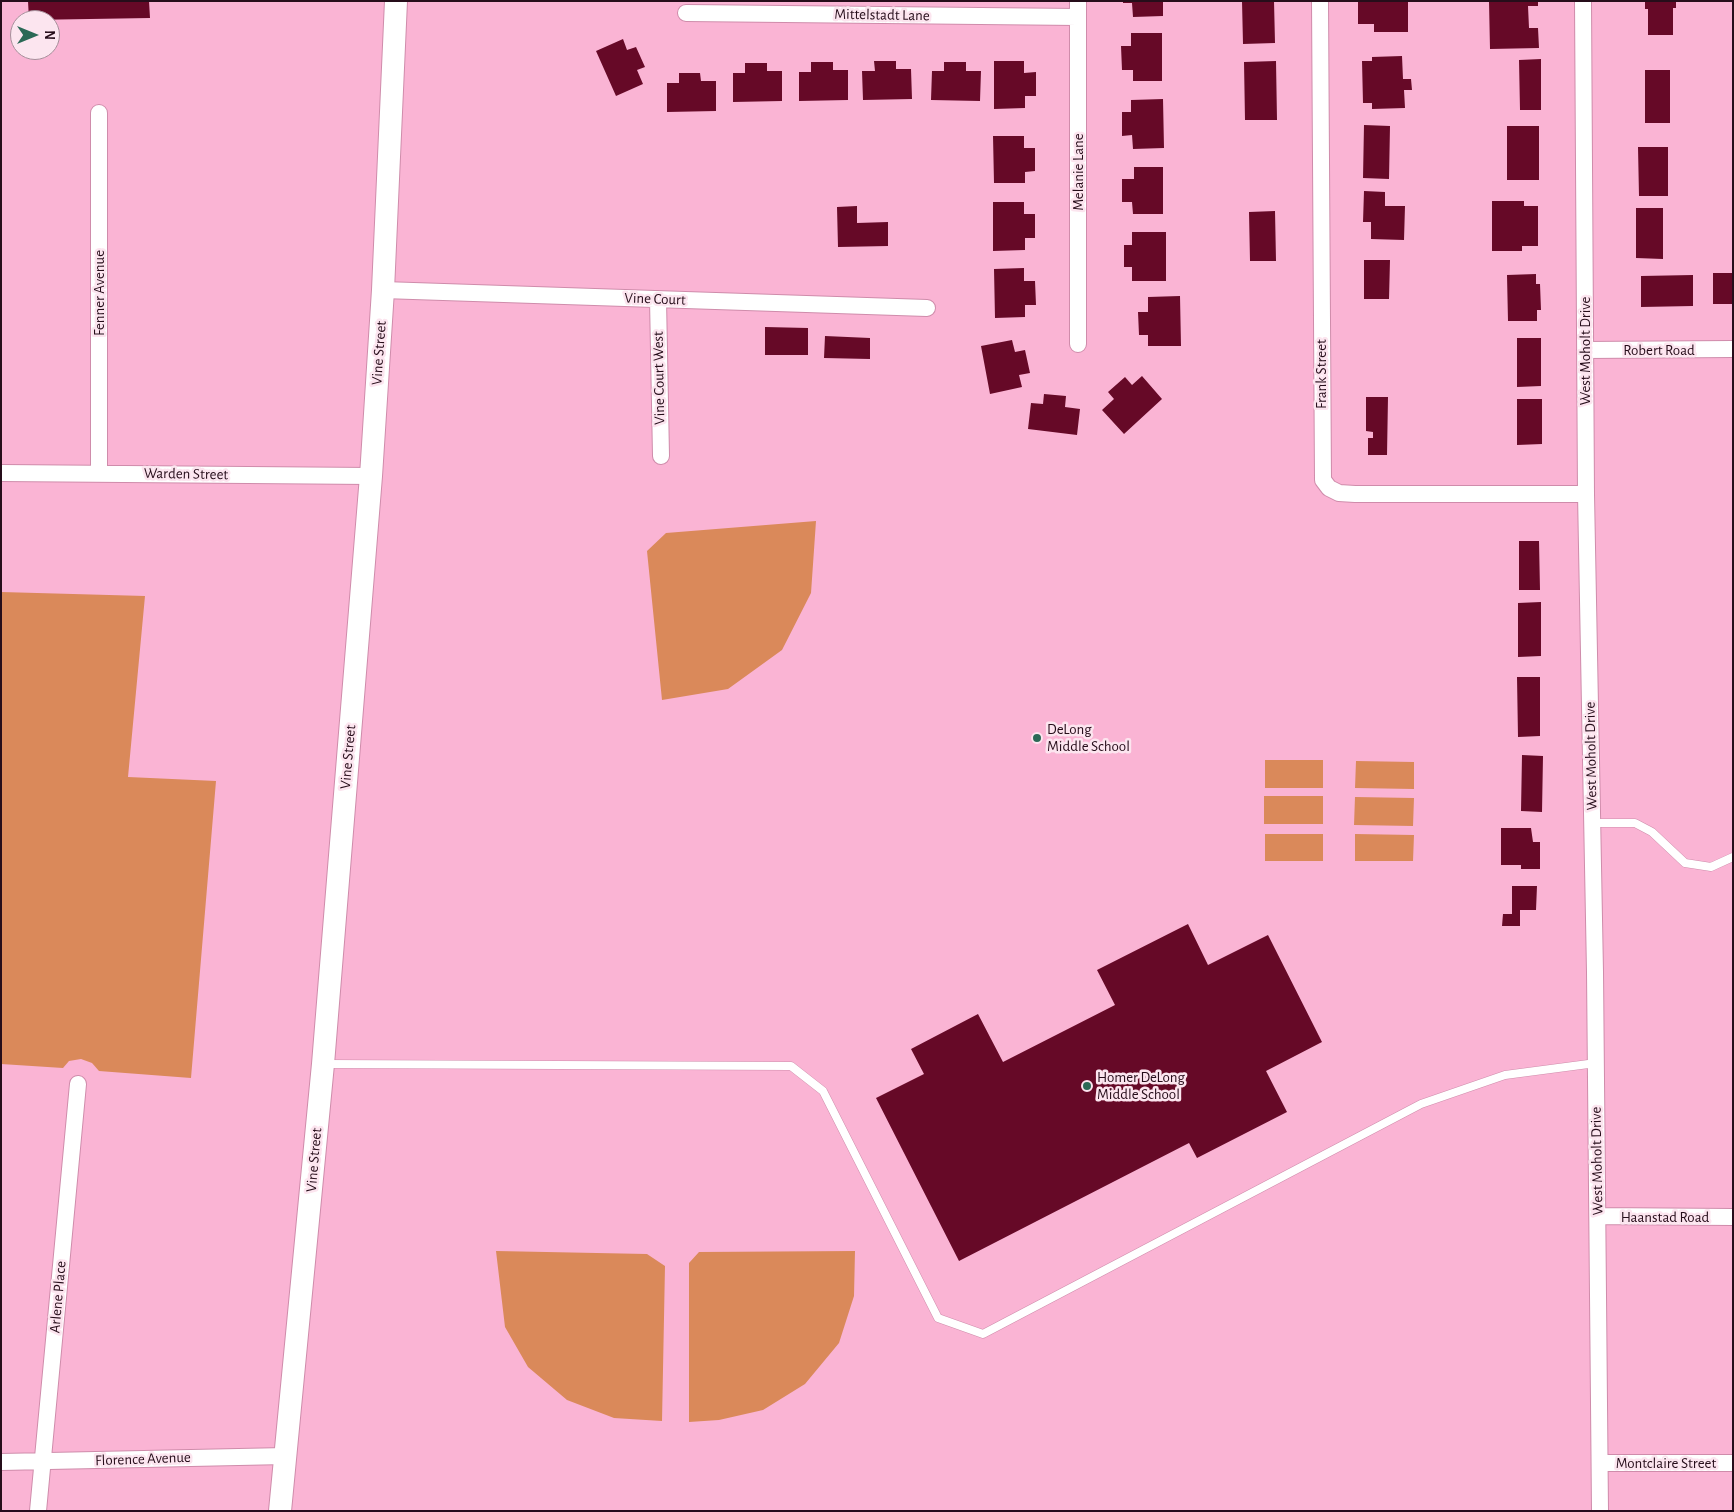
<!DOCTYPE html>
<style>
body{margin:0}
#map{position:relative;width:1734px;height:1512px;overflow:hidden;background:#fab4d4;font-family:"Alegreya Sans",sans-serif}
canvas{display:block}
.frame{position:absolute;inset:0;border:2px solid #260d1a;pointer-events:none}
.north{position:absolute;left:10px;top:10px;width:50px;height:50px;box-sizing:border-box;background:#fce5ef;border:1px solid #a68f9a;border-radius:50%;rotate:90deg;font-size:14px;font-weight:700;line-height:20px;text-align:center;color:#260d1a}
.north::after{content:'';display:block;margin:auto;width:18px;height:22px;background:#2b6956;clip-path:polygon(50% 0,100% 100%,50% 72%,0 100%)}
</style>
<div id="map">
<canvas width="1734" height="1512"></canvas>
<div class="frame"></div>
<div class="north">N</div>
</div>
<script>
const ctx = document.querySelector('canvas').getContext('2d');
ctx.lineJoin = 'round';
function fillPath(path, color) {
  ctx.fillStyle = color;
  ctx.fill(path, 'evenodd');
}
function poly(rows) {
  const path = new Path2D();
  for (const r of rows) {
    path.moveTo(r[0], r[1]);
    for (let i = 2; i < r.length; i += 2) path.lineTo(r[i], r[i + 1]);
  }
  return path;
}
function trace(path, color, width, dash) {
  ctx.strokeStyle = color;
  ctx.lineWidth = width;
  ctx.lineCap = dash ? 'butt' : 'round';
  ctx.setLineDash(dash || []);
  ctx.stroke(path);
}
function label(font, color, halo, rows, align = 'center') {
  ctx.font = font + ' "Alegreya Sans",sans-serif';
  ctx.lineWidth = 5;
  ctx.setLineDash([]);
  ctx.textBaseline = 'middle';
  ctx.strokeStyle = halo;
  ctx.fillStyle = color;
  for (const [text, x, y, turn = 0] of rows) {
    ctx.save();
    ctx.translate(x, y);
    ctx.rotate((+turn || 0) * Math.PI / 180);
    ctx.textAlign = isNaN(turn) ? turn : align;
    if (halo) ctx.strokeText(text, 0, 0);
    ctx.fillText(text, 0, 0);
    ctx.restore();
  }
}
fillPath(poly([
 [816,521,811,593,782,650,728,689,662,700,647,551,666,533],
 [1,592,145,596,128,777,216,781,191,1078,99,1071,92,1063,81,1059,69,1061,63,1068,1,1064],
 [1265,760,1323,760,1323,788,1265,788],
 [1356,761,1414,762,1414,789,1355,788],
 [1264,796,1323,796,1323,824,1264,824],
 [1355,797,1414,798,1413,826,1354,825],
 [1265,834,1323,834,1323,861,1265,861],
 [1355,834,1414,835,1413,861,1355,861],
 [496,1251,647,1254,665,1266,662,1421,614,1418,567,1400,528,1367,505,1327],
 [855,1251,854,1296,839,1343,805,1384,763,1410,719,1420,689,1422,689,1263,699,1252]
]), '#da895a');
fillPath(poly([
 [28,1,149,1,150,18,29,20],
 [1123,1,1163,1,1163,16,1133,17,1132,3,1123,3],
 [1242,1,1274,1,1275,43,1243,44],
 [1358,1,1408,1,1408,32,1374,32,1374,24,1358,24],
 [1489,1,1538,1,1538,6,1528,6,1529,28,1538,28,1539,48,1490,49],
 [1645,1,1676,1,1676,8,1673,8,1673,35,1648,35,1648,9,1645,9],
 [1131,33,1162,33,1162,81,1133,81,1133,70,1122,70,1121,46,1131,46],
 [623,39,627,50,636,47,645,67,637,70,643,84,616,96,596,51],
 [1402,56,1403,79,1411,79,1412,90,1404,90,1405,108,1372,109,1372,103,1363,103,1362,61,1372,61,1372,57],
 [1541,59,1541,110,1520,110,1519,60],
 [874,61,896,61,896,69,911,69,912,99,863,100,862,71,875,71],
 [994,61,1024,61,1024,73,1036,72,1036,96,1025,96,1025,108,994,109],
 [1276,61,1277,120,1245,120,1244,62],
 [811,62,833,62,833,70,848,70,848,100,799,101,799,72,811,72],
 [944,62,966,62,966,71,981,71,980,101,931,100,932,71,944,71],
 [745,63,767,63,767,71,782,71,782,101,733,102,733,73,745,73],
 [1645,70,1670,70,1670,123,1645,123],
 [679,73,700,73,701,81,716,81,716,111,667,112,667,83,679,83],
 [1163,99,1164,148,1133,149,1132,135,1122,136,1122,112,1131,112,1131,100],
 [1364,125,1390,126,1389,179,1363,178],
 [1507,126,1539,126,1539,180,1507,180],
 [993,136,1024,136,1024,148,1035,148,1035,171,1025,172,1025,183,994,183],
 [1638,147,1668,147,1668,196,1639,196],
 [1134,167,1163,167,1163,214,1133,214,1132,202,1122,202,1122,179,1134,179],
 [1364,191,1385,192,1385,206,1405,206,1404,240,1371,239,1371,222,1363,222],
 [1492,201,1524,201,1524,206,1538,206,1538,246,1522,246,1522,251,1492,251],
 [993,202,1024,202,1024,214,1035,214,1035,238,1025,238,1025,250,993,251],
 [857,206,857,223,888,222,888,246,838,247,837,207],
 [1636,208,1663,208,1663,259,1636,258],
 [1275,211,1276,261,1250,261,1249,212],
 [1132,232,1166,232,1166,281,1132,281,1132,267,1124,267,1124,245,1132,245],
 [1364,260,1390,260,1389,299,1364,299],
 [1024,268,1024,281,1035,281,1036,305,1025,305,1025,317,995,318,994,269],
 [1713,273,1733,273,1733,304,1713,304],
 [1536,274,1536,284,1540,284,1541,310,1537,310,1537,321,1508,321,1507,275],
 [1693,275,1693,306,1641,307,1641,276],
 [1180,296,1181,346,1148,346,1148,335,1139,335,1138,312,1148,312,1148,297],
 [765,327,808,328,808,355,765,355],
 [825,336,870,338,870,359,824,358],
 [1517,338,1541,338,1541,386,1517,387],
 [1012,340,1015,352,1025,350,1030,373,1019,375,1022,387,990,394,981,346],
 [1142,376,1162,399,1124,434,1102,410,1114,399,1108,392,1125,377,1132,385],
 [1044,394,1066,396,1065,407,1080,409,1077,435,1028,429,1031,403,1043,404],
 [1366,397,1388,397,1387,455,1368,455,1368,438,1373,438,1373,432,1366,431],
 [1517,399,1542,399,1542,444,1517,445],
 [1519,541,1539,541,1540,590,1519,590],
 [1541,602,1541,656,1518,657,1518,603],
 [1517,677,1540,677,1540,736,1518,737],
 [1522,755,1543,756,1542,812,1521,811],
 [1501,828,1531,828,1533,842,1540,842,1540,869,1521,869,1521,865,1501,865],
 [1512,886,1537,886,1536,910,1520,910,1520,926,1502,926,1503,914,1512,914],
 [1188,924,1208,965,1268,935,1322,1042,1266,1071,1287,1112,1197,1158,1189,1143,959,1261,876,1098,924,1074,911,1049,978,1014,1003,1062,1115,1005,1097,970]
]), '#660927');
const lane = poly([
 [1592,823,1635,823,1652,832,1685,863,1711,867,1733,857],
 [325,1064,791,1066,823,1091,938,1318,983,1334,1421,1104,1505,1075,1596,1063]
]);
const street = poly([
 [1320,1,1323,480,1329,488,1339,493,1355,494,1586,494],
 [1583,1,1586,494,1595,972,1600,1511],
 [686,13,1078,17],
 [99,113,99,473],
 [383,290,927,308],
 [658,299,661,456],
 [1078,344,1078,1],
 [1585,350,1733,349],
 [1,473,371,476],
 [1598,1216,1733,1217],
 [1,1462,286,1456],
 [1600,1463,1733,1463],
 [38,1511,78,1084]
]);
const secondary = poly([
 [280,1511,323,1064,371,476,383,290,396,1]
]);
trace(lane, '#cf8cab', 9);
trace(street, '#cf8cab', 18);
trace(secondary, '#cf8cab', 24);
trace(lane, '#fff', 8);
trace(street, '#fff', 16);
trace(secondary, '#fff', 22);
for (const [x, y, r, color] of [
 [1037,738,5,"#2b6956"],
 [1087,1086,5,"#2b6956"]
]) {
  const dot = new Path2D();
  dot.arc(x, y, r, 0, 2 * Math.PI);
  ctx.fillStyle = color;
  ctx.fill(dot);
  trace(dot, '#fce5ef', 2);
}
label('15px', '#260d1a', '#fce5ef', [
 ["Mittelstadt Lane",882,15,1],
 ["Melanie Lane",1078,172,-90],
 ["Fenner Avenue",99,293,-90],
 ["Vine Court",655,299,2],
 ["Robert Road",1659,350],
 ["West Moholt Drive",1585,351,-90],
 ["Vine Street",379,353,-86],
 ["Frank Street",1321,374,-90],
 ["Vine Court West",659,378,-91],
 ["Warden Street",186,474,1],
 ["West Moholt Drive",1591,756,-91],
 ["Vine Street",348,757,-85],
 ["Vine Street",314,1160,-85],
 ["West Moholt Drive",1597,1161,-91],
 ["Haanstad Road",1665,1217],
 ["Arlene Place",58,1297,-85],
 ["Florence Avenue",143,1459,-2],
 ["Montclaire Street",1666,1463]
]);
label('15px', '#260d1a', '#fce5ef', [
 ["DeLong",1047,729],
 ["Middle School",1047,746],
 ["Homer DeLong",1097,1077],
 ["Middle School",1097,1094]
], 'left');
</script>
